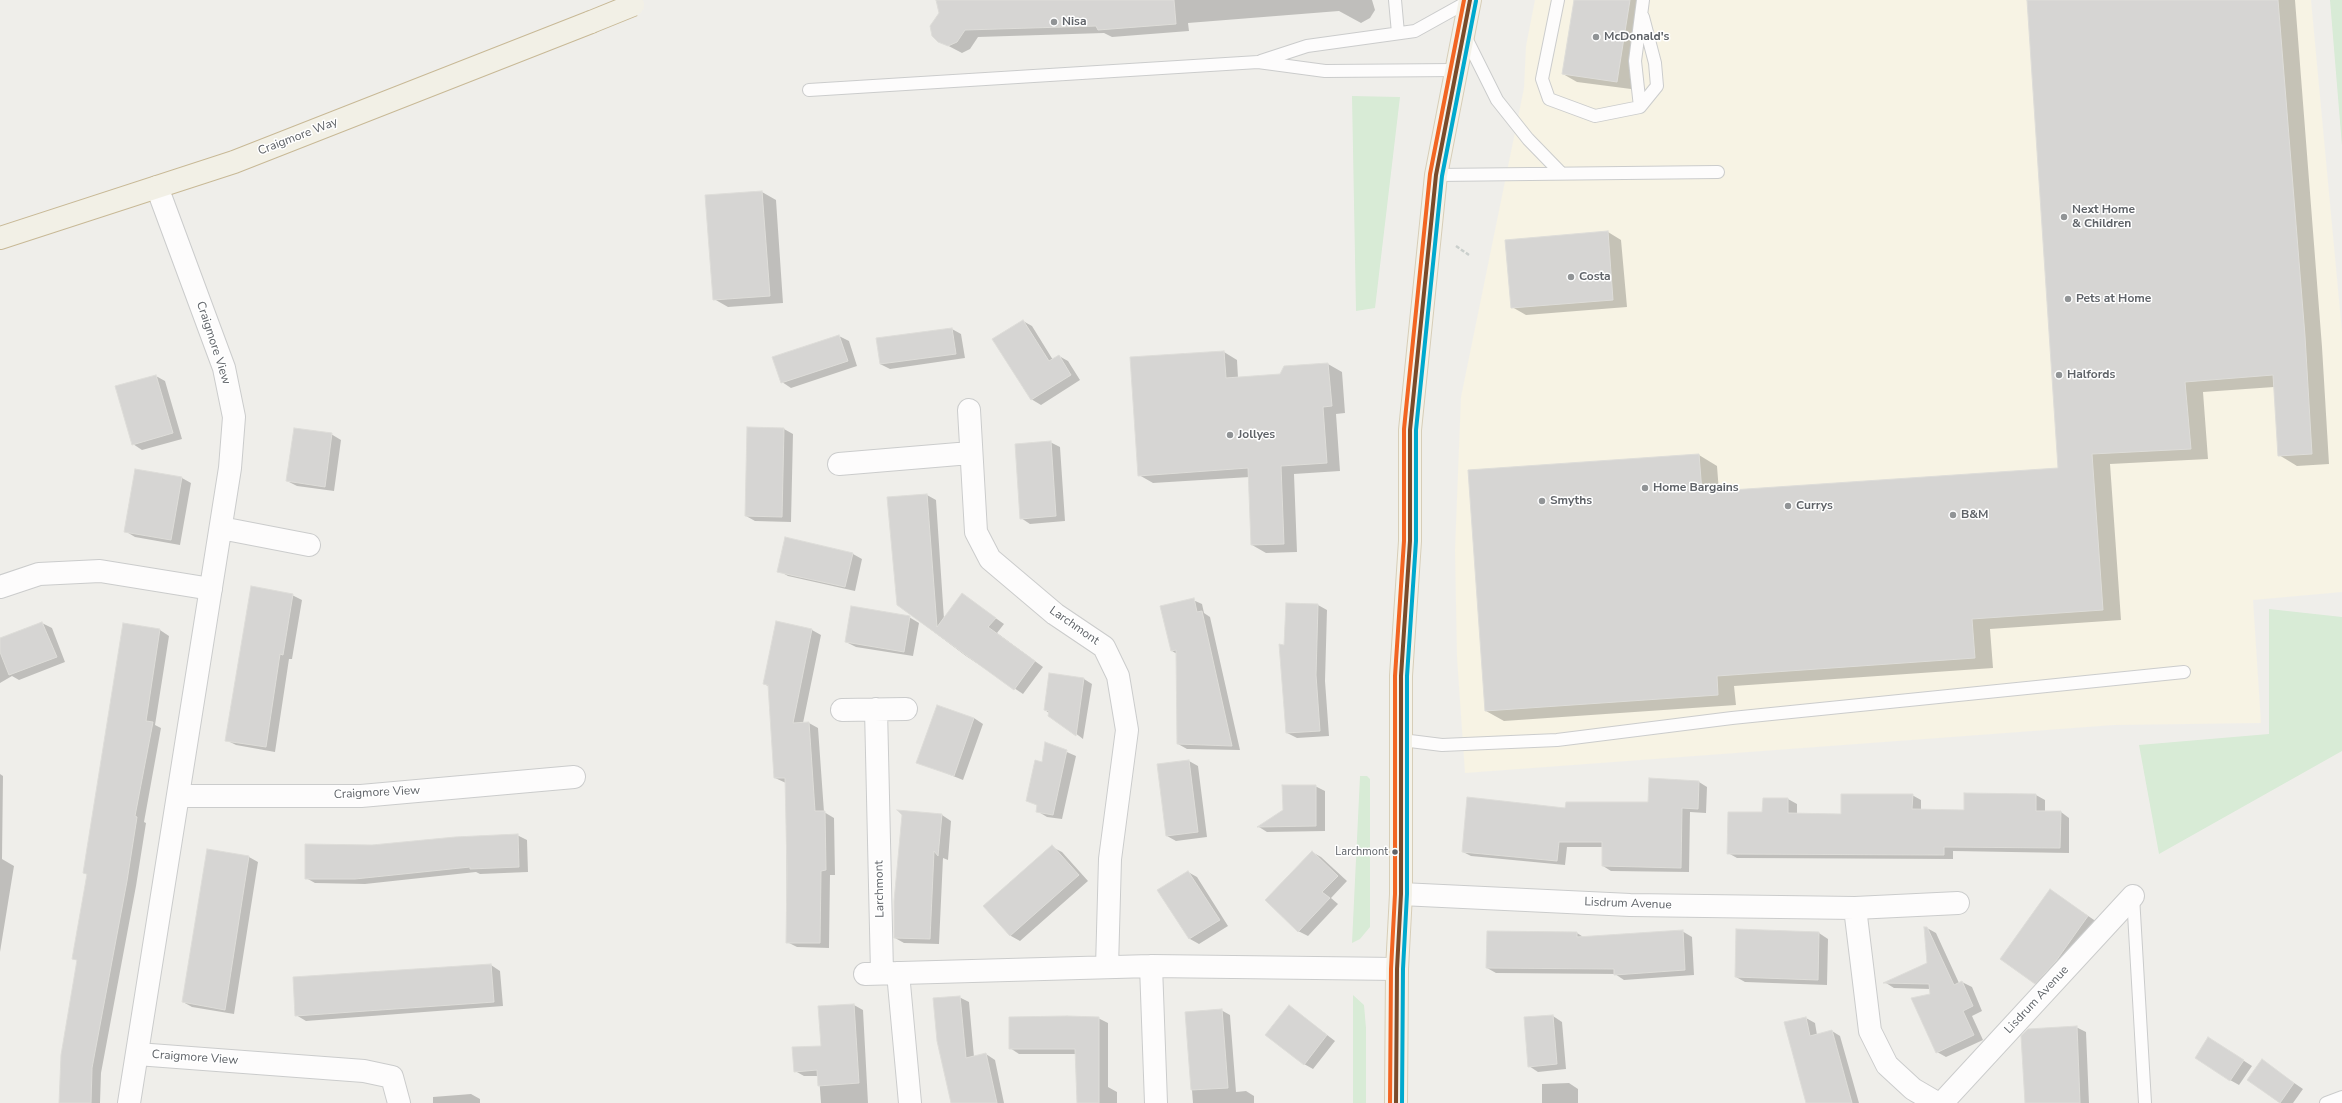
<!DOCTYPE html>
<style>
body{margin:0}
canvas{display:block;background:#efeeea}
</style>
<canvas width="2342" height="1103"></canvas>
<script>
const ctx = document.querySelector('canvas').getContext('2d');
ctx.lineJoin = 'round';
function fillPath(path, color) {
  ctx.fillStyle = color;
  ctx.fill(path, 'evenodd');
}
function poly(rows) {
  const path = new Path2D();
  for (const r of rows) {
    path.moveTo(r[0], r[1]);
    for (let i = 2; i < r.length; i += 2) path.lineTo(r[i], r[i + 1]);
  }
  return path;
}
function trace(path, color, width, dash) {
  ctx.strokeStyle = color;
  ctx.lineWidth = width;
  ctx.lineCap = dash ? 'butt' : 'round';
  ctx.setLineDash(dash || []);
  ctx.stroke(path);
}
function label(font, color, halo, rows, align = 'center') {
  ctx.font = font + ' "Nunito Sans",sans-serif';
  ctx.lineWidth = 3;
  ctx.setLineDash([]);
  ctx.textBaseline = 'middle';
  ctx.strokeStyle = halo;
  ctx.fillStyle = color;
  for (const [text, x, y, turn = 0] of rows) {
    ctx.save();
    ctx.translate(x, y);
    ctx.rotate((+turn || 0) * Math.PI / 180);
    ctx.textAlign = isNaN(turn) ? turn : align;
    if (halo) ctx.strokeText(text, 0, 0);
    ctx.fillText(text, 0, 0);
    ctx.restore();
  }
}
fillPath(poly([
 [1535,0,2311,0,2342,332,2342,592,2253,600,2261,723,2114,725,1465,773,1457,657,1455,550,1461,397,1524,88,1526,46]
]), '#f7f3e4');
fillPath(poly([
 [2330,0,2342,0,2342,146],
 [1352,96,1400,97,1375,308,1356,311],
 [2269,609,2342,617,2342,751,2159,854,2139,745,2269,734],
 [1360,776,1367,776,1370,779,1370,927,1360,939,1352,943],
 [1353,995,1364,1005,1366,1028,1366,1103,1353,1103]
]), '#d8ebd6');
fillPath(poly([
 [937,0,1372,0,1375,10,1370,18,1361,23,1339,11,1188,23,1189,31,1112,37,1104,33,978,37,970,49,962,53,939,41,940,13],
 [1575,0,1645,0,1631,89,1577,82,1563,74],
 [2028,0,2295,0,2322,347,2329,464,2297,466,2279,455,2274,387,2203,392,2208,459,2110,464,2121,620,1990,629,1993,668,1734,686,1736,705,1504,721,1486,711,1469,471,1699,455,1717,466,1719,492,2059,469],
 [762,192,776,200,783,303,728,307,714,299,706,196],
 [1608,232,1621,240,1627,307,1526,315,1512,307],
 [1023,321,1032,326,1053,360,1059,356,1068,361,1080,380,1041,405,1031,399],
 [952,329,961,334,965,358,890,369,880,364],
 [839,336,849,341,857,366,791,388,782,382],
 [1224,352,1237,360,1238,378,1281,375,1284,367,1328,364,1342,372,1345,413,1336,414,1340,471,1294,474,1297,552,1266,553,1252,545,1250,477,1153,483,1139,475],
 [156,376,165,381,182,439,142,450,133,444],
 [784,429,793,434,791,522,755,521,746,516],
 [331,434,341,440,334,491,297,486,287,481],
 [1050,442,1060,447,1065,521,1030,524,1021,518],
 [182,478,191,483,180,545,135,537,125,531],
 [927,495,936,500,944,619,963,595,1004,624,997,633,1043,667,1023,694,966,656,898,605],
 [853,554,862,559,855,591,788,576,779,571],
 [292,595,302,600,292,659,289,659,275,752,236,745,226,740],
 [1193,600,1202,604,1204,613,1210,617,1240,750,1187,749,1178,744,1177,654,1172,651],
 [1287,604,1318,605,1327,610,1325,681,1329,736,1297,738,1287,733],
 [909,617,919,623,913,656,856,647,846,642],
 [42,623,52,628,65,662,19,680,12,676,0,683,0,639],
 [124,625,160,630,169,636,155,725,161,728,144,822,146,823,136,886,101,1073,100,1103,60,1103,78,961,73,958,88,875,84,873],
 [812,630,821,635,803,723,809,723,818,728,824,812,834,818,835,875,830,875,829,948,797,947,787,942,786,783,775,778,770,687,764,684],
 [1049,674,1084,679,1092,684,1083,739,1045,710],
 [974,718,983,724,963,780,918,762],
 [1046,743,1076,756,1062,819,1047,817,1037,811,1038,806,1027,800,1043,763],
 [1189,761,1198,766,1207,837,1176,841,1167,836],
 [0,774,3,776,2,859,14,866,0,952],
 [1699,782,1707,787,1706,813,1690,812,1689,872,1611,871,1603,866,1603,847,1567,847,1565,865,1471,856,1463,852,1566,809,1649,803],
 [1315,786,1325,791,1325,831,1267,832,1259,827,1284,811],
 [1912,795,1921,800,1921,810,1965,811,2036,795,2045,800,2045,812,2061,812,2069,818,2069,853,1953,851,1953,859,1737,858,1728,853,1763,813,1788,799,1797,804,1797,814,1842,815],
 [942,815,951,821,948,860,943,858,939,944,904,943,895,938],
 [517,835,527,840,528,872,480,874,476,872,365,884,315,883,306,878,372,846],
 [1052,847,1062,852,1088,881,1020,941,1011,936,984,906],
 [208,850,249,857,258,862,234,1014,192,1007,183,1002],
 [1312,852,1321,857,1347,881,1331,898,1338,904,1308,936,1298,931],
 [1188,872,1197,877,1228,926,1199,944,1190,939,1159,890],
 [2050,890,2097,922,2045,989,2035,983],
 [1927,928,1936,933,1959,983,1962,982,1972,987,1982,1011,1972,1016,1983,1040,1946,1057,1937,1052,1930,989,1894,988,1886,983,1928,963],
 [1682,931,1692,937,1694,975,1624,980,1615,974,1496,973,1487,968,1577,933,1585,938],
 [1819,933,1828,939,1827,985,1745,982,1736,977],
 [491,965,500,971,503,1006,306,1021,296,1015],
 [959,997,969,1002,974,1057,986,1054,995,1060,1004,1103,952,1103],
 [854,1005,863,1010,868,1103,821,1103,819,1076,804,1076,795,1071,822,1047],
 [1289,1006,1335,1041,1313,1069,1304,1064],
 [1221,1010,1230,1015,1236,1092,1246,1091,1254,1096,1254,1103,1193,1103,1186,1013],
 [1553,1016,1562,1022,1566,1069,1538,1072,1529,1066],
 [1098,1018,1108,1023,1108,1087,1117,1092,1117,1103,1078,1103,1077,1054,1019,1054,1010,1048],
 [1806,1018,1815,1023,1817,1035,1832,1031,1840,1036,1859,1103,1807,1103],
 [2076,1027,2086,1032,2089,1103,2026,1103],
 [2218,1044,2252,1066,2239,1085,2230,1080],
 [2262,1061,2303,1089,2293,1103,2280,1103,2248,1080],
 [1569,1083,1578,1089,1578,1103,1542,1103,1542,1084],
 [471,1094,480,1099,480,1103,433,1103,433,1097]
]), '#0003');
const building = poly([
 [936,0,1174,0,1176,24,1098,30,1096,26,965,30,957,42,948,46,938,42,932,36,930,26,939,13,936,0],
 [1574,0,1630,0,1617,82,1562,74,1574,0],
 [2027,0,2278,0,2305,336,2312,454,2278,456,2273,375,2185,382,2191,449,2092,454,2103,610,1972,619,1975,658,1717,676,1718,695,1485,711,1468,470,1699,454,1702,492,2058,468,2027,0],
 [762,191,770,296,713,300,705,195,762,191],
 [1608,231,1613,300,1511,308,1505,240,1608,231],
 [1023,320,1049,361,1059,355,1071,375,1031,400,992,339,1023,320],
 [952,328,956,354,880,364,876,338,952,328],
 [839,335,848,361,781,383,772,357,839,335],
 [1224,351,1226,378,1280,374,1284,366,1328,363,1332,406,1323,407,1327,463,1281,466,1284,544,1251,545,1248,468,1138,476,1130,357,1224,351],
 [156,375,173,433,132,445,115,386,156,375],
 [747,427,784,428,782,517,745,516,747,427],
 [294,428,332,433,325,487,286,481,294,428],
 [1051,441,1056,516,1020,519,1015,444,1051,441],
 [135,469,182,477,171,540,124,532,135,469],
 [927,494,937,627,962,593,996,618,988,627,1035,661,1014,690,897,605,887,497,927,494],
 [785,537,853,553,845,587,777,572,785,537],
 [251,586,293,594,283,655,280,654,266,747,225,741,251,586],
 [1194,598,1197,612,1202,611,1232,746,1177,744,1176,650,1171,651,1160,606,1194,598],
 [1286,603,1318,604,1316,675,1320,731,1286,733,1279,644,1284,645,1286,603],
 [851,606,910,616,904,652,845,642,851,606],
 [776,621,812,629,793,723,809,722,815,811,825,811,826,870,821,871,820,943,786,943,787,871,785,778,774,778,768,685,763,684,776,621],
 [42,622,57,657,9,675,0,652,0,638,42,622],
 [123,623,160,629,146,721,153,722,135,816,137,817,127,881,92,1068,91,1103,59,1103,61,1055,77,960,72,959,87,874,83,873,123,623],
 [1049,673,1084,678,1076,736,1048,716,1049,711,1044,710,1049,673],
 [937,705,974,718,954,776,916,763,937,705],
 [1045,742,1067,750,1053,815,1036,812,1037,805,1026,801,1035,760,1042,762,1045,742],
 [1189,760,1198,832,1166,836,1157,764,1189,760],
 [1649,778,1699,781,1698,809,1682,808,1681,868,1602,866,1602,842,1559,842,1557,861,1462,852,1467,797,1565,808,1566,802,1648,802,1649,778],
 [1282,785,1316,785,1316,826,1257,827,1283,810,1282,785],
 [1964,793,2036,794,2036,811,2061,811,2060,848,1944,847,1944,855,1727,854,1728,812,1762,812,1763,798,1788,798,1788,813,1841,814,1841,794,1913,794,1912,809,1964,810,1964,793],
 [897,810,942,814,938,856,934,851,930,939,894,938,894,901,902,815,897,810],
 [518,834,519,867,470,869,470,867,355,879,305,879,305,844,372,845,455,837,518,834],
 [1052,845,1079,875,1010,936,983,906,1052,845],
 [207,849,249,856,225,1010,182,1002,207,849],
 [1312,851,1338,876,1322,892,1330,898,1298,932,1265,900,1312,851],
 [1188,871,1220,920,1189,939,1157,890,1188,871],
 [2050,889,2088,916,2056,961,2035,984,2000,959,2050,889],
 [1924,927,1927,927,1954,985,1962,981,1973,1006,1963,1011,1974,1035,1936,1053,1911,998,1930,994,1929,984,1883,983,1927,963,1924,927],
 [1736,929,1819,932,1818,980,1735,977,1736,929],
 [1683,930,1685,970,1614,975,1614,969,1486,968,1487,931,1577,932,1577,937,1683,930],
 [491,964,494,1002,295,1016,293,977,491,964],
 [960,996,966,1058,986,1053,997,1103,951,1103,937,1041,933,998,960,996],
 [854,1004,859,1083,818,1086,817,1070,794,1072,792,1047,821,1046,818,1006,854,1004],
 [1289,1005,1327,1035,1304,1065,1265,1035,1289,1005],
 [1222,1009,1228,1088,1191,1090,1185,1012,1222,1009],
 [1553,1015,1557,1064,1528,1067,1524,1017,1553,1015],
 [1067,1016,1099,1017,1099,1103,1077,1103,1075,1049,1009,1049,1009,1017,1067,1016],
 [1806,1017,1810,1036,1832,1030,1852,1103,1806,1103,1784,1022,1806,1017],
 [2077,1026,2080,1103,2025,1103,2021,1036,2028,1029,2077,1026],
 [2208,1037,2244,1060,2230,1081,2195,1058,2208,1037],
 [2262,1059,2294,1083,2280,1103,2247,1080,2262,1059]
]);
fillPath(building, '#d6d5d3');
trace(building, '#deddd9', 1);
const service = poly([
 [1395,0,1398,33],
 [1558,0,1542,79,1549,99,1595,116,1640,107,1635,61,1643,0],
 [1465,36,1497,100,1528,139,1561,173],
 [1261,61,1307,46,1415,31,1469,1],
 [809,90,1258,62,1325,71,1456,70],
 [1640,107,1657,86,1655,63,1643,17],
 [1436,175,1718,172],
 [1402,740,1442,745,1557,740,1732,718,2184,672],
 [2133,896,2145,1103],
 [2326,1103,2342,1097]
]);
const minor = poly([
 [969,410,976,532,990,559,1055,614,1104,647,1118,676,1127,730,1110,859,1107,967],
 [839,464,970,453],
 [221,528,309,545],
 [0,587,39,574,100,571,211,589],
 [876,709,882,973],
 [842,710,906,709],
 [178,796,361,796,574,777],
 [1401,894,1630,905,1855,908,1958,903],
 [1855,908,1870,1031,1887,1065,1913,1089,1937,1103],
 [1151,966,1156,1103],
 [898,973,910,1103],
 [865,974,1151,966,1397,969],
 [137,1054,364,1071,392,1077,399,1103],
 [129,1103,230,468,234,417,224,368,157,187],
 [1942,1103,2133,896]
]);
const primary = poly([
 [1396,1103,1397,969,1401,894,1401,676,1410,541,1410,430,1436,175,1470,0]
]);
const trunk = poly([
 [0,238,234,162,591,22]
]);
trace(service, '#cbcccc', 14);
trace(minor, '#cbcccc', 24);
trace(primary, '#d7ceb8', 24);
trace(trunk, '#c8b996', 24);
trace(poly([
 [1456,246,1469,255]
]), '#cacfcc', 2.5, [4, 2]);
trace(service, '#fdfcfc', 12);
trace(minor, '#fdfcfc', 22);
trace(primary, '#f4f2e9', 22);
trace(trunk, '#f2f0e6', 22);
const trunkBridge = poly([
 [591,22,633,5]
]);
trace(trunkBridge, '#c8b996', 24, []);
trace(trunkBridge, '#f2f0e6', 22);
trace(poly([
 [1396,1103,1397,969,1401,894,1401,676,1410,541,1410,430,1436,175,1470,0]
]), '#7a4b2a', 4);
trace(poly([
 [1402,1103,1403,969,1407,894,1407,676,1416,541,1416,430,1442,176,1476,1]
]), '#00a9ce', 4);
trace(poly([
 [1390,1103,1391,969,1395,894,1395,676,1404,541,1404,429,1430,174,1464,0]
]), '#f26522', 4);
for (const [x, y, r, color] of [
 [1054,22,4,"#919496"],
 [1596,37,4,"#919496"],
 [2064,217,4,"#919496"],
 [1571,277,4,"#919496"],
 [2068,299,4,"#919496"],
 [2059,375,4,"#919496"],
 [1230,435,4,"#919496"],
 [1645,488,4,"#919496"],
 [1542,501,4,"#919496"],
 [1788,506,4,"#919496"],
 [1953,515,4,"#919496"],
 [1395,852,3.5,"#5f6368"]
]) {
  const dot = new Path2D();
  dot.arc(x, y, r, 0, 2 * Math.PI);
  ctx.fillStyle = color;
  ctx.fill(dot);
  trace(dot, '#fff', 1.5);
}
label('11px', '#5f6368', '#fff', [
 ["Larchmont",1388,852]
], 'right');
label('bold 12px', '#5f6368', '#fff', [
 ["Nisa",1062,22],
 ["McDonald's",1604,37],
 ["Next Home",2072,210],
 ["& Children",2072,224],
 ["Costa",1579,277],
 ["Pets at Home",2076,299],
 ["Halfords",2067,375],
 ["Jollyes",1238,435],
 ["Home Bargains",1653,488],
 ["Smyths",1550,501],
 ["Currys",1796,506],
 ["B&M",1961,515]
], 'left');
label('12px', '#5f6368', '#fff', [
 ["Craigmore Way",298,137,-21],
 ["Craigmore View",213,343,72],
 ["Larchmont",1074,626,35],
 ["Craigmore View",377,793,-3],
 ["Larchmont",880,889,-91],
 ["Lisdrum Avenue",1628,904,2],
 ["Lisdrum Avenue",2037,1000,-47],
 ["Craigmore View",195,1058,4]
]);
</script>
